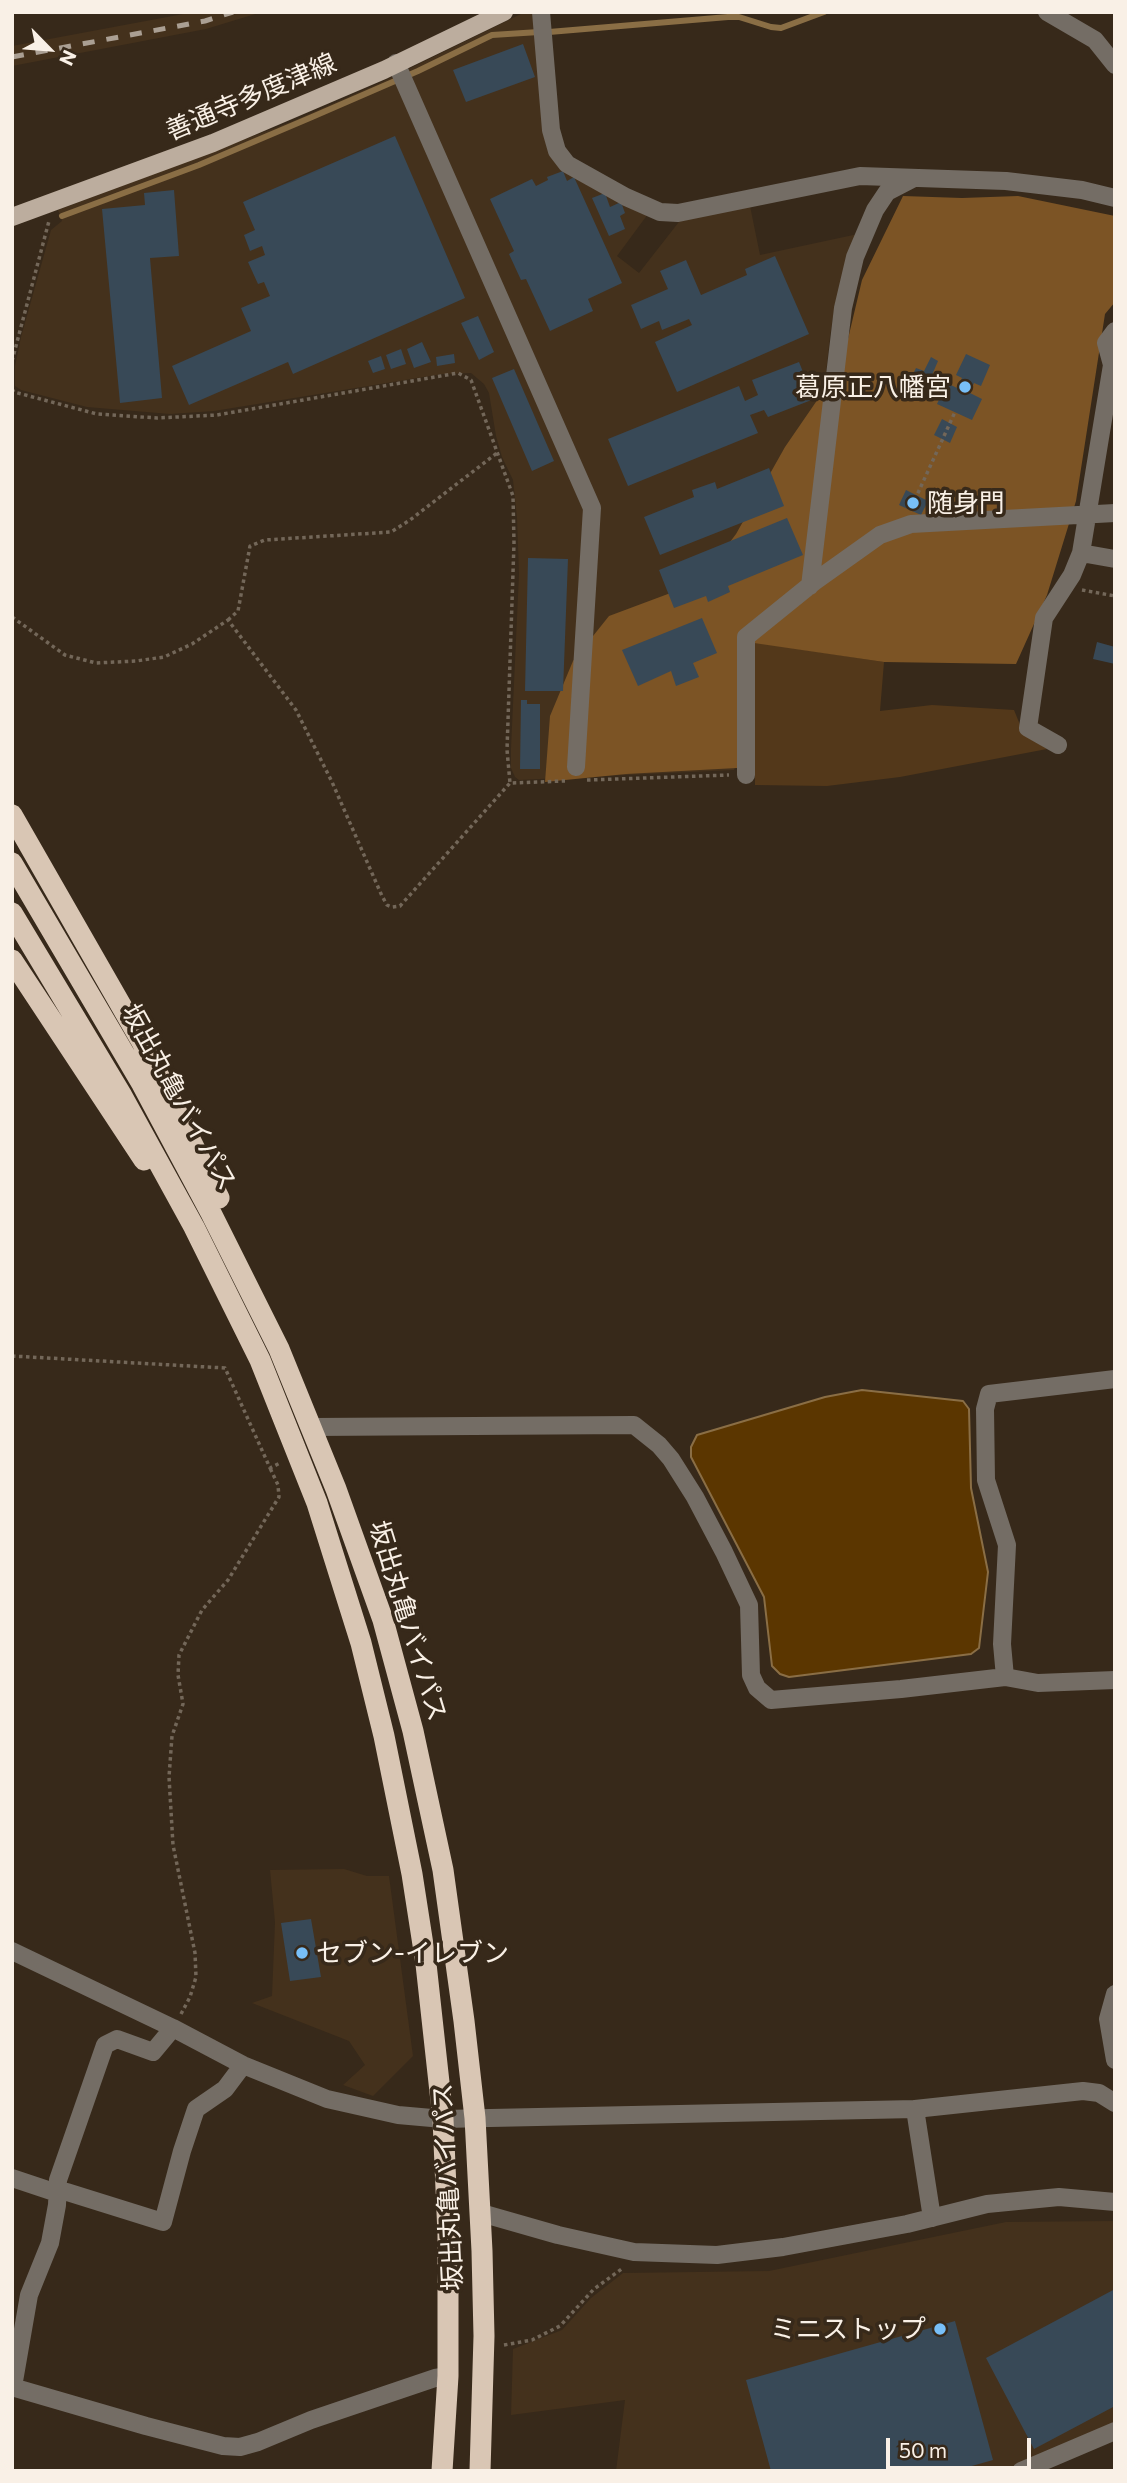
<!DOCTYPE html>
<meta charset="utf-8">
<style>
body{margin:0}
#map{position:relative;width:1127px;height:2483px;overflow:hidden;background:#37291a;font-family:Commissioner,sans-serif}
canvas{display:block}
.frame{position:absolute;inset:0;border:14px solid #f9f0e6;pointer-events:none}
.north{position:absolute;left:14px;top:14px;width:70px;height:70px;-webkit-text-stroke:5px #37291a;paint-order:stroke;rotate:115deg;font-size:19px;font-weight:700;line-height:28px;text-align:center;color:#f9f0e6}
.north::after{content:'';display:block;margin:auto;width:24px;height:32px;background:#f9f0e6;clip-path:polygon(50% 0,100% 100%,50% 72%,0 100%)}
.scale{position:absolute;left:886px;top:2438px;width:145px;height:32px;box-sizing:border-box;border:4px solid #f9f0e6;border-top:0;padding-left:9px;font-size:21px;line-height:24px;white-space:nowrap;color:#f9f0e6;-webkit-text-stroke:5px #37291a;paint-order:stroke}
</style>
<div id="map">
<canvas width="1127" height="2483"></canvas>
<div class="frame"></div>
<div class="north">N</div>
<div class="scale">50 m</div>
</div>
<script>
const ctx = document.querySelector('canvas').getContext('2d');
ctx.lineJoin = 'round';
function fillPath(path, color) {
  ctx.fillStyle = color;
  ctx.fill(path, 'evenodd');
}
function poly(rows) {
  const path = new Path2D();
  for (const r of rows) {
    path.moveTo(r[0], r[1]);
    for (let i = 2; i < r.length; i += 2) path.lineTo(r[i], r[i + 1]);
  }
  return path;
}
function trace(path, color, width, dash) {
  ctx.strokeStyle = color;
  ctx.lineWidth = width;
  ctx.lineCap = dash ? 'butt' : 'round';
  ctx.setLineDash(dash || []);
  ctx.stroke(path);
}
function label(font, color, halo, rows, align = 'center') {
  ctx.font = font + ' Commissioner,"Noto Sans JP",sans-serif';
  ctx.lineWidth = 7;
  ctx.setLineDash([]);
  ctx.textBaseline = 'middle';
  ctx.strokeStyle = halo;
  ctx.fillStyle = color;
  for (const [text, x, y, turn = 0] of rows) {
    ctx.save();
    ctx.translate(x, y);
    ctx.rotate((+turn || 0) * Math.PI / 180);
    ctx.textAlign = isNaN(turn) ? turn : align;
    if (halo) ctx.strokeText(text, 0, 0);
    ctx.fillText(text, 0, 0);
    ctx.restore();
  }
}
fillPath(poly([
 [194,12,262,12,206,29,12,66,12,46],
 [525,12,535,12,550,152,648,214,617,256,639,273,682,218,750,206,760,255,858,234,835,304,830,336,803,583,734,770,519,780,515,777,511,768,511,748,519,574,517,518,513,480,502,457,496,436,489,393,484,384,471,373,442,374,214,411,170,414,87,407,21,390,15,386,15,366,21,337,51,230,62,221,58,210,293,121,382,82],
 [344,1869,367,1876,389,1876,413,2056,373,2096,343,2085,365,2065,349,2041,252,2003,272,1996,275,1922,270,1870],
 [1115,2221,1115,2422,1013,2468,1002,2471,616,2471,625,2400,511,2415,513,2349,562,2330,591,2298,623,2273,769,2271,1006,2222]
]), '#44311c');
fillPath(poly([
 [754,642,884,662,880,711,932,705,1014,710,1023,732,1047,749,900,777,827,786,755,785]
]), '#53381a');
fillPath(poly([
 [903,196,962,198,1018,196,1115,216,1115,302,1105,314,1076,501,1047,595,1016,664,884,662,754,643,737,768,626,774,545,782,550,716,573,661,609,616,700,582,736,534,785,447,842,364,862,280]
]), '#7c5425');
const water = poly([
 [862,1390,963,1401,969,1409,971,1488,988,1572,979,1648,971,1654,789,1677,780,1674,772,1666,764,1597,691,1457,691,1447,697,1435,825,1397,862,1390]
]);
fillPath(water, '#5b3600');
trace(water, '#8a6e45', 2);
trace(poly([
 [549,32,728,17,739,17,771,27,781,28,824,12],
 [62,216,199,165,312,117,418,71,492,35,539,32]
]), '#8a6e45', 6);
fillPath(poly([
 [523,44,535,77,466,102,453,70],
 [395,136,465,298,293,374,288,362,189,405,172,366,251,331,241,308,270,296,264,282,258,284,248,262,265,255,262,246,250,251,244,235,255,230,243,202],
 [563,171,567,181,574,177,622,283,588,299,593,311,550,331,526,279,521,280,509,254,514,251,490,199,532,179,536,186,548,180,547,177],
 [174,190,179,256,150,258,162,398,120,403,102,209,145,205,144,193],
 [605,193,610,207,621,202,625,213,620,216,625,229,609,236,592,198],
 [775,256,809,334,677,392,655,342,692,325,689,319,662,330,659,321,641,329,631,305,668,289,660,271,686,260,701,295,747,275,745,269],
 [478,316,494,352,479,360,461,323],
 [422,342,431,362,414,368,407,349],
 [401,349,406,364,391,369,386,355],
 [454,354,455,363,437,366,436,357],
 [966,354,990,365,981,386,974,383,970,393,982,399,972,420,937,404,947,383,957,388,962,378,956,375],
 [381,356,385,369,373,373,368,361],
 [931,357,938,361,932,375,945,381,937,398,908,384,916,368,924,371],
 [799,362,814,399,768,417,764,410,750,415,758,433,628,486,608,439,739,386,745,401,758,395,752,380],
 [514,369,554,461,532,471,492,378],
 [942,419,957,427,950,443,934,435],
 [769,468,784,506,660,555,644,517,694,497,692,490,715,482,717,489],
 [906,490,928,501,921,515,899,505],
 [787,518,803,555,728,586,730,592,708,602,706,596,674,608,659,570],
 [528,558,568,559,563,691,525,691],
 [702,618,717,653,693,663,699,677,676,686,671,671,638,686,622,650],
 [1097,642,1115,647,1115,664,1093,659],
 [521,700,527,700,527,704,540,704,540,769,520,769],
 [311,1919,321,1977,290,1981,281,1923],
 [1115,2289,1115,2406,1034,2449,986,2358],
 [955,2321,993,2460,954,2471,771,2471,746,2380]
]), '#384957');
trace(poly([
 [12,361,49,221],
 [12,389,14,392,97,414,157,418,217,415,458,373,471,380,513,496,514,543,507,750,510,783],
 [912,506,955,412],
 [1082,590,1115,596],
 [12,617,65,655,96,663,136,661,164,657,192,644,228,620,296,710,332,782,382,896,387,905,392,907,400,906,510,783,565,781],
 [228,620,238,611,250,546,265,540,391,532,410,520,497,453],
 [587,780,729,775],
 [12,1356,225,1368,270,1468,280,1463],
 [181,2014,190,1997,196,1977,195,1953,173,1845,169,1777,172,1736,183,1704,178,1675,179,1655,202,1610,228,1580,279,1497,278,1485,270,1468],
 [504,2345,532,2340,560,2326,594,2289,623,2268]
]), '#736759', 3.5, [3.5, 3.5]);
trace(poly([
 [541,12,551,130,557,151,567,164,626,197,660,212,678,213,860,176,1006,181,1082,190,1115,198],
 [1047,12,1095,40,1115,65],
 [396,63,592,508,576,767],
 [1081,553,1115,559],
 [810,586,843,308,855,257,875,210,887,192,914,178],
 [1058,745,1028,728,1044,618,1072,575,1081,553,1112,365,1106,343,1115,331],
 [746,775,746,637,814,582,880,535,911,524,1115,513],
 [312,1427,634,1425,659,1445,671,1459,695,1497,724,1552,749,1605,751,1675,757,1688,771,1700,901,1689,1005,1677,1038,1683,1115,1680],
 [1005,1677,1002,1644,1007,1545,986,1480,985,1409,989,1394,1115,1379],
 [12,1951,173,2028,243,2065,327,2099,398,2115,443,2119,915,2109,1083,2091,1099,2093,1115,2103],
 [1115,1994,1108,2019,1115,2060],
 [915,2109,932,2218],
 [12,2178,51,2191,67,2192,163,2222,182,2151,196,2109,225,2089,243,2065],
 [481,2213,558,2235,634,2252,717,2255,783,2247,907,2224,987,2204,1059,2197,1115,2202],
 [12,2387,146,2426,223,2446,240,2447,258,2442,311,2420,435,2378,448,2376],
 [13,2387,29,2295,50,2243,57,2205,58,2180,105,2045,117,2039,153,2052,173,2028],
 [1021,2471,1115,2431]
]), '#746d65', 18);
trace(poly([
 [12,217,213,143,384,70,504,12]
]), '#bcad9e', 18);
trace(poly([
 [12,815,142,1042,219,1198],
 [12,863,142,1084,211,1213,279,1349,336,1489,383,1620,413,1731,443,1870,464,2021,475,2118,482,2251,484,2336,480,2471],
 [12,913,122,1096,194,1227,260,1360,317,1503,361,1643,384,1736,412,1874,426,1964,443,2119,448,2235,448,2376,442,2471],
 [12,960,144,1160]
]), '#d9c6b4', 21);
trace(poly([
 [12,57,205,21,233,12]
]), '#aa9f93', 5, [12, 12]);
for (const [x, y, r, color] of [
 [965,387,7,"#78bff7"],
 [913,503,7,"#78bff7"],
 [302,1953,7,"#78bff7"],
 [940,2329,7,"#78bff7"]
]) {
  const dot = new Path2D();
  dot.arc(x, y, r, 0, 2 * Math.PI);
  ctx.fillStyle = color;
  ctx.fill(dot);
  trace(dot, '#37291a', 2.5);
}
label('26px', '#f9f0e6', '#37291a', [
 ["善通寺多度津線",251,97,-23],
 ["坂出丸亀バイパス",179,1097,61],
 ["坂出丸亀バイパス",408,1621,73],
 ["坂出丸亀バイパス",448,2187,-93]
]);
label('26px', '#f9f0e6', '#37291a', [
 ["葛原正八幡宮",951,387],
 ["随身門",927,503,"left"],
 ["セブン-イレブン",316,1953,"left"],
 ["ミニストップ",926,2329]
], 'right');
</script>
